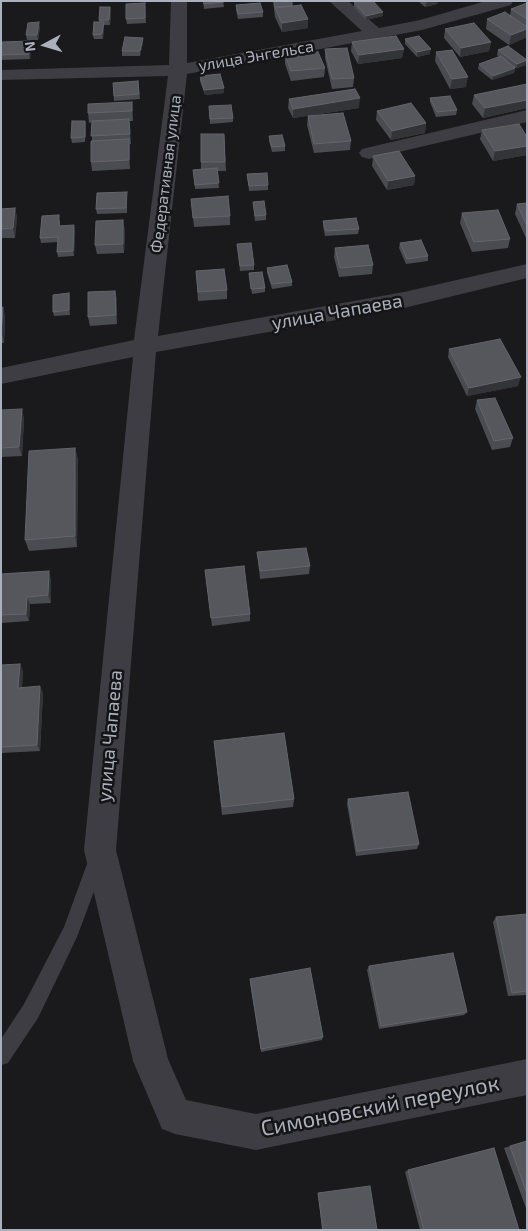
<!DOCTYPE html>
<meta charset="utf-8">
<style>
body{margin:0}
#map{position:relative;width:528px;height:1231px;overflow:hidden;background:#1a1a1c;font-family:"Exo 2",sans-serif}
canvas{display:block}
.frame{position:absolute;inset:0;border:2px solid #acb0bc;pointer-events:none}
.north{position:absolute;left:20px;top:20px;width:50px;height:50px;-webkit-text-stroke:4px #151517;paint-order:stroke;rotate:264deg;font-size:14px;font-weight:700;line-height:20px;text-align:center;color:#acb0bc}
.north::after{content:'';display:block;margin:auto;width:18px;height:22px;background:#acb0bc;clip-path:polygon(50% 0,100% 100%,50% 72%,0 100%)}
</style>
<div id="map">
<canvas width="528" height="1231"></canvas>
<div class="frame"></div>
<div class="north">N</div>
</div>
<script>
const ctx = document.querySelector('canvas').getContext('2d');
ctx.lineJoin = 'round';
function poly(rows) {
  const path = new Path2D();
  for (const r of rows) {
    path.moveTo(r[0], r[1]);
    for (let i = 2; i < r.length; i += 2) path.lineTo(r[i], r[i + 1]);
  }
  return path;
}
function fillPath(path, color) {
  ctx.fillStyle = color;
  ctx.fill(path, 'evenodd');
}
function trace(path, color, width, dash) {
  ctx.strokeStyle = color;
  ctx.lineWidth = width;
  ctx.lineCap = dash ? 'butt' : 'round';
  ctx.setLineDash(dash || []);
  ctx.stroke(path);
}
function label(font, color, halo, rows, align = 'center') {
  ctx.font = font + ' "Exo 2",sans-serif';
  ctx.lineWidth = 5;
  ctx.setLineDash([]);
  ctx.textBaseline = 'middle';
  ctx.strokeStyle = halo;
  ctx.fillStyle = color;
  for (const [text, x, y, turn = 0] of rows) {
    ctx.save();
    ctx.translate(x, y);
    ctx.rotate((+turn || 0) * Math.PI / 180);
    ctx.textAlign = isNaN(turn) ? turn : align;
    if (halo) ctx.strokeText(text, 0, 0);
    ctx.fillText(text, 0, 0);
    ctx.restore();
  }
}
fillPath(poly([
 [97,851,103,853,106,859,77,937,38,1018,8,1063,1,1065,1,1039,24,1004,64,927,91,853,97,851]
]), '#3d3d43');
fillPath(poly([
 [171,1,187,1,187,63,362,31,329,1,348,1,379,28,420,20,486,1,513,1,511,5,422,30,187,74,158,336,404,292,527,264,527,278,404,308,156,352,116,850,168,1059,186,1100,256,1114,527,1059,527,1095,256,1150,175,1134,162,1129,133,1061,84,850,133,357,1,384,1,368,134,340,168,76,1,80,1,70,169,65,171,1],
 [527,110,527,122,369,159,362,157,359,153,362,149,527,110]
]), '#3d3d43');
fillPath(poly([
 [203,1,223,1,224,7,204,9],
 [273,1,292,1,292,6,308,28,282,32,275,17],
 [418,1,438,1,437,4,425,7],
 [354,2,383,16,366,20,354,7],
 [145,3,146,23,127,24,126,19],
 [527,3,527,37,509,45,486,29,487,19,510,16,511,9],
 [236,5,263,12,263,17,238,19,236,10],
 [110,7,111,12,110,25,104,25,103,39,94,39,93,35,99,22,99,20],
 [40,27,38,40,27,40,26,35],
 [445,29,491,42,489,51,460,57,444,38],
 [405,39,430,54,417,57,405,44],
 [143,42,140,56,122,56,122,51],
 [352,42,404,49,402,58,358,64,351,51],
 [1,46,31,46,30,59,1,60],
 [325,49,354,78,353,87,332,89,325,58],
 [498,50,527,60,526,65,515,68,514,73,492,80,478,69,479,64,499,57,497,55],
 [436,52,466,87,450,89,435,61],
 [285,55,325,68,324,77,291,81,285,64],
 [200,76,224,88,224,93,205,95,200,81],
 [138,81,140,99,114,101,113,83],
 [527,84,527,108,483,118,472,104,474,95],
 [430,98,457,110,456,115,436,117,430,102],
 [289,99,359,108,293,118,288,108],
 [132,102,133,121,129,121,131,144,130,144,130,169,92,171,91,162,92,141,92,122,89,123,88,113],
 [209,106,233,118,233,122,210,124],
 [377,111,426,123,425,133,391,140,376,120],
 [308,116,351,141,350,150,314,153,307,125],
 [85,121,86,125,85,142,72,143,71,138],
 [482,130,527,146,527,155,493,161,480,139],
 [224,134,226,171,217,171,219,188,195,189,193,170,201,169,201,162],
 [269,136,285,146,285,151,272,152,269,141],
 [373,156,415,176,414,185,387,190,372,166],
 [247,174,268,185,268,190,249,191],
 [127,197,127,213,97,214,96,209],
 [191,199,230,216,230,225,194,227],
 [253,202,266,215,266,220,255,221],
 [527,203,527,238,526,238,515,214,517,204],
 [15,208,17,217,15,238,1,238,1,209],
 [462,213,510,239,508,248,472,252,460,223],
 [60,220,60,226,75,230,74,256,58,257,57,252,58,242,41,243,40,238],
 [323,221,359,229,358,234,325,236,323,226],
 [125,229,124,253,97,254,95,245],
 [400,243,428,256,428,261,406,264,399,248],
 [237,244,254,265,254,270,240,271],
 [335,248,373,265,372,274,339,277,334,257],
 [267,268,292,282,292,286,272,289,267,273],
 [196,271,227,290,227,299,198,301],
 [249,273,265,288,265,292,252,294],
 [115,291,117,300,117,324,90,326,88,317],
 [69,293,70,298,70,315,54,316,53,312],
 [1,307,5,316,4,343,1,343],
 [449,349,518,386,467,396,448,357],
 [477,400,513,438,510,447,492,450,475,409],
 [1,410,24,418,22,456,1,457],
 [75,448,78,460,77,547,29,551,25,540],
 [257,552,310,566,309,574,260,579,258,560],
 [205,570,250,614,250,621,212,626],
 [1,574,51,579,51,603,30,604,29,621,1,623],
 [1,665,23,671,22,687,43,693,40,751,1,753],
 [214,741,294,799,293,807,222,815],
 [348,799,419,844,417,849,356,856,347,804],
 [527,914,527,995,508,996,493,922,496,917],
 [369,966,467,1012,464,1015,379,1029,367,970],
 [250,982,323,1037,322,1040,261,1052],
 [527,1141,527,1211,504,1148],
 [408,1170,519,1230,420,1230,405,1172],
 [318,1193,377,1230,322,1230]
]), '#4b4c51');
fillPath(poly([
 [430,1,438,1,437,4,425,7,426,3],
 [110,7,111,12,110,25,109,20],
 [383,12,383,16,366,20,366,16],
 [308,19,308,28,282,32,282,23],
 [39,22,40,27,38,40,37,35],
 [104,22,104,27,103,39,102,34],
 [527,29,527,37,509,45,511,35],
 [143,38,143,42,140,56,140,51],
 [30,41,31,46,30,59,29,54],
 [491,42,489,51,460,57,461,48],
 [404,49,402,58,358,64,359,55],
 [431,49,430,54,417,57,417,52],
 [527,60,526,65,516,69,517,64],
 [515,68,514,73,492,80,493,76],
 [468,77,466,87,450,89,452,79],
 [224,88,224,93,205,95,204,90],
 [360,98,359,108,293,118,293,109],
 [527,100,527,108,483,118,485,108],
 [85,121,86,125,85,142],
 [426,123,425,133,391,140,392,131],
 [129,139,130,149,130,169,129,160],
 [527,146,527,155,493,161,495,151],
 [415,176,414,185,387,190,388,181],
 [15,208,17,217,15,238,13,228],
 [123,220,125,229,124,253,123,244],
 [74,225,75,230,74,256,73,251],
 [115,291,117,300,117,324,116,315],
 [69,293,70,298,70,315,69,310],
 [3,307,5,316,4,343,2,334],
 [521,377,518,386,467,396,469,388],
 [22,409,24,418,22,456,19,447],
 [75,448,78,460,77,547,75,536],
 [49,571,51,579,51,603,48,595],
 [27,597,30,604,29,621,26,614],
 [20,664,23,671,21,694,18,688],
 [40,686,43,693,40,751,37,745]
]), '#333437');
const building = poly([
 [203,1,223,1,224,2,204,4,203,1],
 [274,1,292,1,292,6,275,7,274,1],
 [359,1,373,1,383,12,366,16,354,2,359,1],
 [145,3,145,18,126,19,126,4,145,3],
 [260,3,263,12,238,14,236,5,260,3],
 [527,3,527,19,511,9,527,3],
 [301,5,308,19,282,23,275,8,301,5],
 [100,7,110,7,109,20,99,20,100,7],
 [505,12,527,27,527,29,511,35,487,19,505,12],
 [39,22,37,35,26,35,28,23,39,22],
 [94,22,104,22,102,34,93,35,94,22],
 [474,23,491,42,461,48,445,29,474,23],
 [396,36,404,49,359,55,352,42,396,36],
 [419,36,431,49,417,52,405,39,419,36],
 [125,37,143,38,140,51,122,51,125,37],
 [30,41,29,54,1,55,2,42,30,41],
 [508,46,527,60,517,64,498,50,508,46],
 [347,48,354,78,332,79,325,49,347,48],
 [452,50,468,77,452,79,436,52,452,50],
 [318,52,325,68,291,71,285,55,318,52],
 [501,56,515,68,493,76,479,64,501,56],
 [220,74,224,88,204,90,200,76,220,74],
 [138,81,139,94,114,96,113,83,138,81],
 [527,84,527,100,485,108,474,95,527,84],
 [355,89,360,98,293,109,289,99,355,89],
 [450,96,457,110,437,112,430,98,450,96],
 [132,102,132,111,88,113,88,104,132,102],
 [411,103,426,123,392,131,377,111,411,103],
 [231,105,233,118,210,119,209,106,231,105],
 [343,113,351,141,314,144,308,116,343,113],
 [129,119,130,134,91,136,92,121,129,119],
 [72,121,85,121,85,137,71,138,72,121],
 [519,124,527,137,527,146,495,151,482,130,519,124],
 [201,134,224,134,225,162,201,162,201,134],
 [282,135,285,146,272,147,269,136,282,135],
 [129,139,129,160,91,162,91,141,129,139],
 [399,151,415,176,388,181,373,156,399,151],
 [217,168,219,183,195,185,193,170,217,168],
 [267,173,268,185,249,186,247,174,267,173],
 [127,192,126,208,96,209,97,193,127,192],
 [228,196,230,216,193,218,191,199,228,196],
 [264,201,266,215,255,216,253,202,264,201],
 [527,203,527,226,517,204,527,203],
 [15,208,13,228,1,229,1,209,15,208],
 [498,210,510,239,474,242,462,213,498,210],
 [59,215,59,226,74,225,73,251,57,252,58,237,40,238,42,216,59,215],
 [356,218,359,229,326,231,323,221,356,218],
 [123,220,123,244,95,245,96,221,123,220],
 [421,240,428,256,407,259,400,243,421,240],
 [251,243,254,265,240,266,237,244,251,243],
 [368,245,373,265,340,268,335,248,368,245],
 [287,265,292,282,272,284,267,268,287,265],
 [224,269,227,290,198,292,196,271,224,269],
 [262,272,265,288,251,289,249,273,262,272],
 [115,291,116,315,88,317,88,292,115,291],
 [69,293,69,310,53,312,53,295,69,293],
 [1,307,3,307,1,334,1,307],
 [500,339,521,377,469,388,449,349,500,339],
 [495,398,513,438,494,441,477,400,495,398],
 [22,409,19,447,1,448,1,410,22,409],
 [75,448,75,536,25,540,29,451,75,448],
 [306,548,310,566,260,571,257,552,306,548],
 [244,566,250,614,211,618,205,570,244,566],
 [49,571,48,595,27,597,26,614,1,615,1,574,49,571],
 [20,664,18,688,40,686,37,745,1,747,1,665,20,664],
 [284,733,294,799,222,807,214,741,284,733],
 [408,792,419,844,357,851,348,799,408,792],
 [527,914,527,991,512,993,496,917,527,914],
 [453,953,467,1012,381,1026,369,966,453,953],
 [310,968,323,1037,261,1049,250,979,310,968],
 [527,1141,527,1194,510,1146,527,1141],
 [494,1148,519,1230,424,1230,408,1170,494,1148],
 [370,1186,377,1230,323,1230,318,1193,370,1186]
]);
fillPath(building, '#56575d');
trace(building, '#63656c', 1);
label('16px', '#acb0bc', '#151517', [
 ["улица Энгельса",256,56,-10],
 ["Федеративная улица",166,174,-83]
]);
label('19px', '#acb0bc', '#151517', [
 ["улица Чапаева",337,312,-10],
 ["улица Чапаева",110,736,-85]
]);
label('22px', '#acb0bc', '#151517', [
 ["Симоновский переулок",380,1106,-11]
]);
</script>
